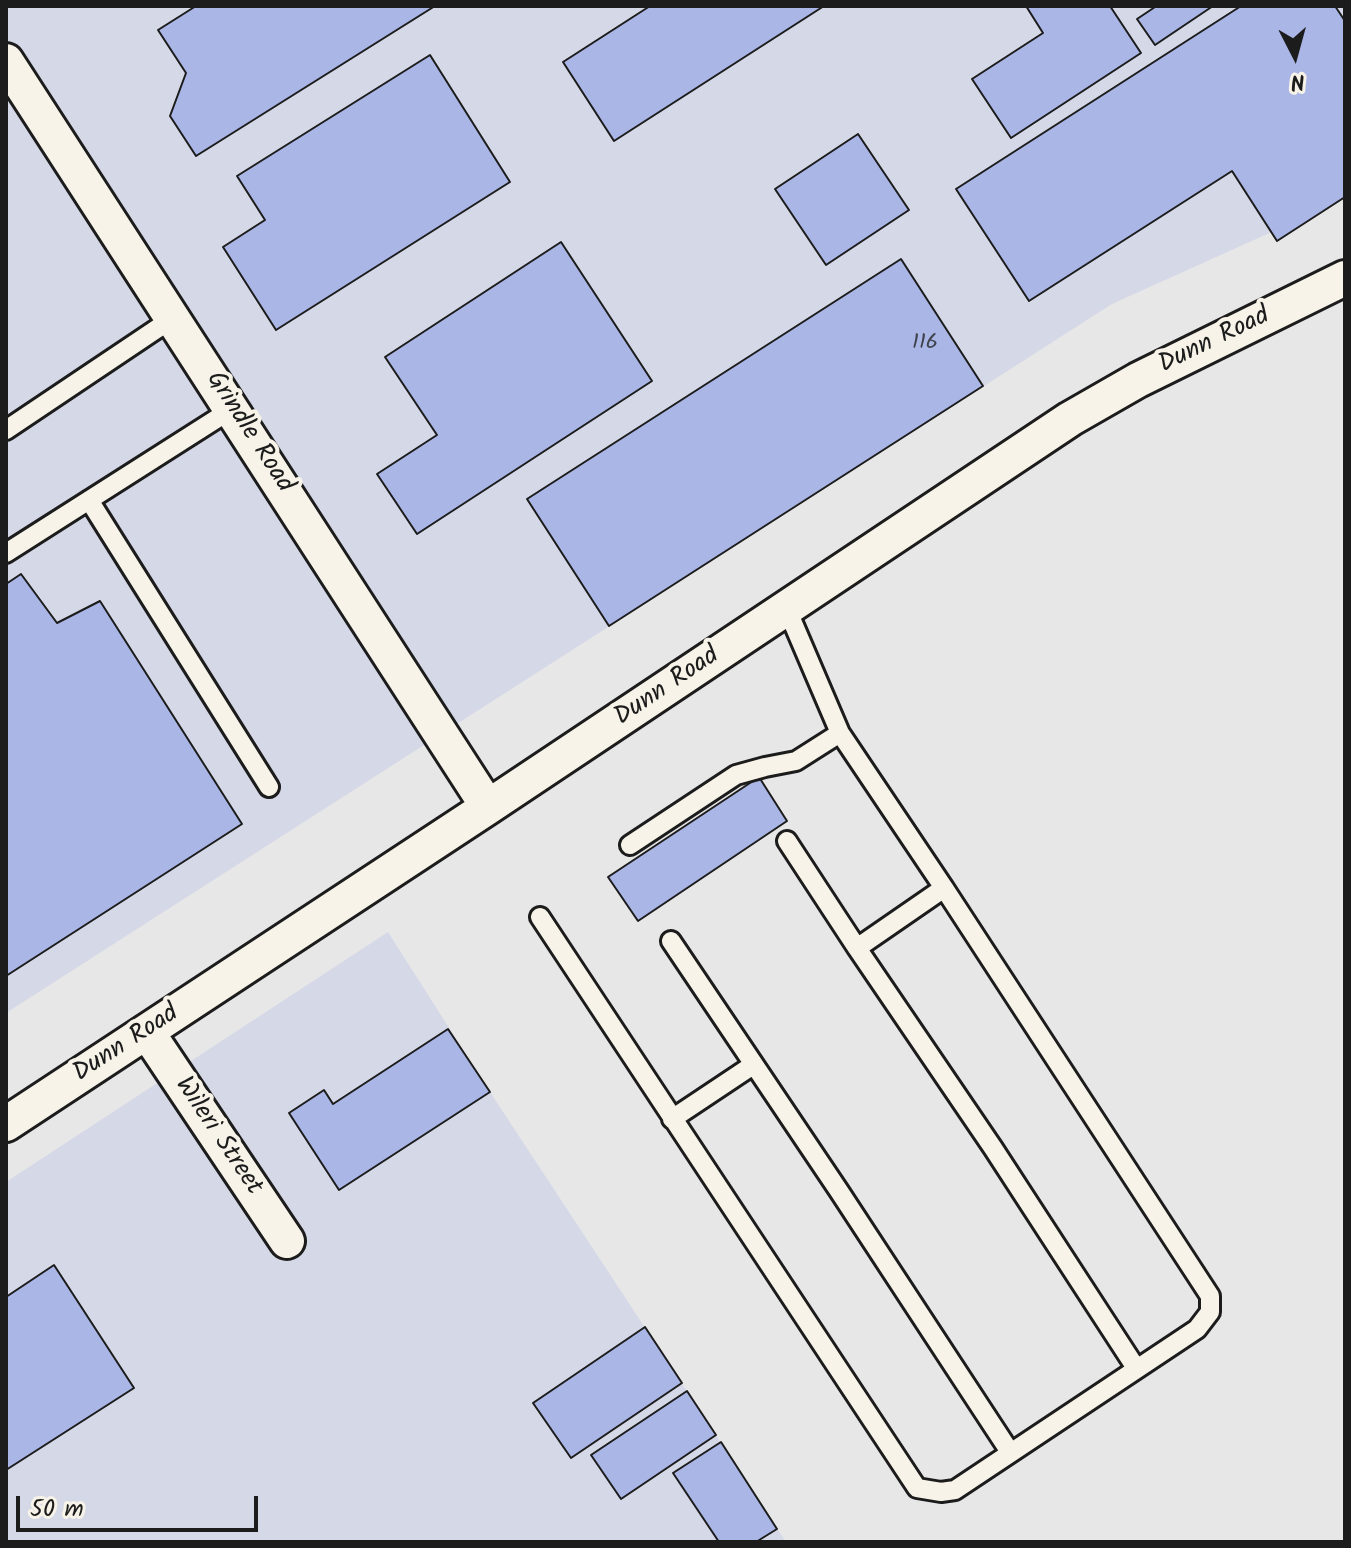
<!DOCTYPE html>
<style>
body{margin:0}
#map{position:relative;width:1351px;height:1548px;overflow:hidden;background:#e8e7e8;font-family:Kalam,sans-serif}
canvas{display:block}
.frame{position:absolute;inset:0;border:8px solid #1c1c1c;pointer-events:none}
.north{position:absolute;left:1255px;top:16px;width:80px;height:80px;-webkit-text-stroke:6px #f7f3e8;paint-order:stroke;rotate:174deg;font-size:22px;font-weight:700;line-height:32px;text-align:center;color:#1c1c1c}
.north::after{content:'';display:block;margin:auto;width:28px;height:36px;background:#1c1c1c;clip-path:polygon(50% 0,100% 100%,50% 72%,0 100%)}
.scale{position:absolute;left:16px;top:1496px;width:242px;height:36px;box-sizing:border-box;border:4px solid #1c1c1c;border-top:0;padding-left:10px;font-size:24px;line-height:28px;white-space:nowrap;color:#1c1c1c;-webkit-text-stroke:6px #f7f3e8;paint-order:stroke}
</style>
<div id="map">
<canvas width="1351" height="1548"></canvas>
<div class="frame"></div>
<div class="north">N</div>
<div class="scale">50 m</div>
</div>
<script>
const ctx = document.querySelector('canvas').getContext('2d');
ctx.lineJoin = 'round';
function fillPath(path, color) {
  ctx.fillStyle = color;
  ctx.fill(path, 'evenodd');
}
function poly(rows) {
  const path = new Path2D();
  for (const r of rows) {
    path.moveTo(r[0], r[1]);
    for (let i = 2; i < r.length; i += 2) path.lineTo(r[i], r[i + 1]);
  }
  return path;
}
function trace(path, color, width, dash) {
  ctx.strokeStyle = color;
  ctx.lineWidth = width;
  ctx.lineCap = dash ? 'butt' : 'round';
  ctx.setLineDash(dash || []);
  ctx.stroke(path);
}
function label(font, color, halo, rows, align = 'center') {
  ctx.font = font + ' Kalam,sans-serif';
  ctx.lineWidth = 8;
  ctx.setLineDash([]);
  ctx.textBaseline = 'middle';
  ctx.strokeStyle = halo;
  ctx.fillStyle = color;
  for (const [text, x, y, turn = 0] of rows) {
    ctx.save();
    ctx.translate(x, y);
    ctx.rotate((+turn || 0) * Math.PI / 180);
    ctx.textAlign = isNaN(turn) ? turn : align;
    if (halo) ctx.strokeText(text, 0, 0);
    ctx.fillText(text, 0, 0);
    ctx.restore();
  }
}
fillPath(poly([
 [6,6,1345,6,1345,199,1112,304,6,1013],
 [388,932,490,1092,786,1542,6,1542,6,1182]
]), '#d5d8e7');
const building = poly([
 [196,6,435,6,196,156,170,116,186,73,158,30,196,6],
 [650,6,824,6,614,141,563,62,650,6],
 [1026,6,1110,6,1141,53,1011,138,972,79,1043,33,1026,6],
 [1154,6,1213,6,1155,45,1137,19,1155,7,1154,6],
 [1241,6,1335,6,1345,21,1345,197,1277,241,1232,171,1029,301,956,189,1241,6],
 [430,55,510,182,276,330,223,247,265,220,237,176,430,55],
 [858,134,909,210,826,265,775,189,858,134],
 [561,242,652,381,417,534,377,474,437,435,385,357,561,242],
 [901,259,983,386,609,626,527,499,901,259],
 [21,574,57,623,100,601,242,824,6,976,6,584,21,574],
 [759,777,787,821,638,921,608,877,759,777],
 [448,1029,490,1092,339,1190,289,1113,324,1090,333,1104,448,1029],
 [54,1265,134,1388,6,1470,6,1297,54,1265],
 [645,1327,682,1383,571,1458,533,1403,645,1327],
 [687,1391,716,1435,621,1499,591,1455,687,1391],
 [721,1442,777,1529,756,1542,719,1542,673,1473,721,1442]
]);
fillPath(building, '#aab6e6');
trace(building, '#1c1c1c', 2);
const service = poly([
 [6,430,173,318],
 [89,500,269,787],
 [6,553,232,409],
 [787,841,857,948,944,888,840,733,787,609],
 [630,845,736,775,765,767,796,761,840,733],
 [540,917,917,1488,941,1492,955,1490,1197,1329,1210,1312,1210,1296,944,888],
 [671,941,839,1191,1010,1452],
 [857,948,993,1148,1136,1368],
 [672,1119,753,1065]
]);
const minor = poly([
 [6,61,488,807],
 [147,1032,287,1241],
 [6,1124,488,807,1070,419,1138,380,1345,278]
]);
trace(service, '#1c1c1c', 24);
trace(minor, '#1c1c1c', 40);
trace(service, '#f7f3e8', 18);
trace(minor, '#f7f3e8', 34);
label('22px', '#40424e', null, [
 ["116",925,344]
]);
label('26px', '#1c1c1c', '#f7f3e8', [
 ["Dunn Road",1215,342,-26],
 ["Grindle Road",248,433,57],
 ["Dunn Road",668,688,-34],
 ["Dunn Road",127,1045,-33],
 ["Wileri Street",217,1137,56]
]);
</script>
